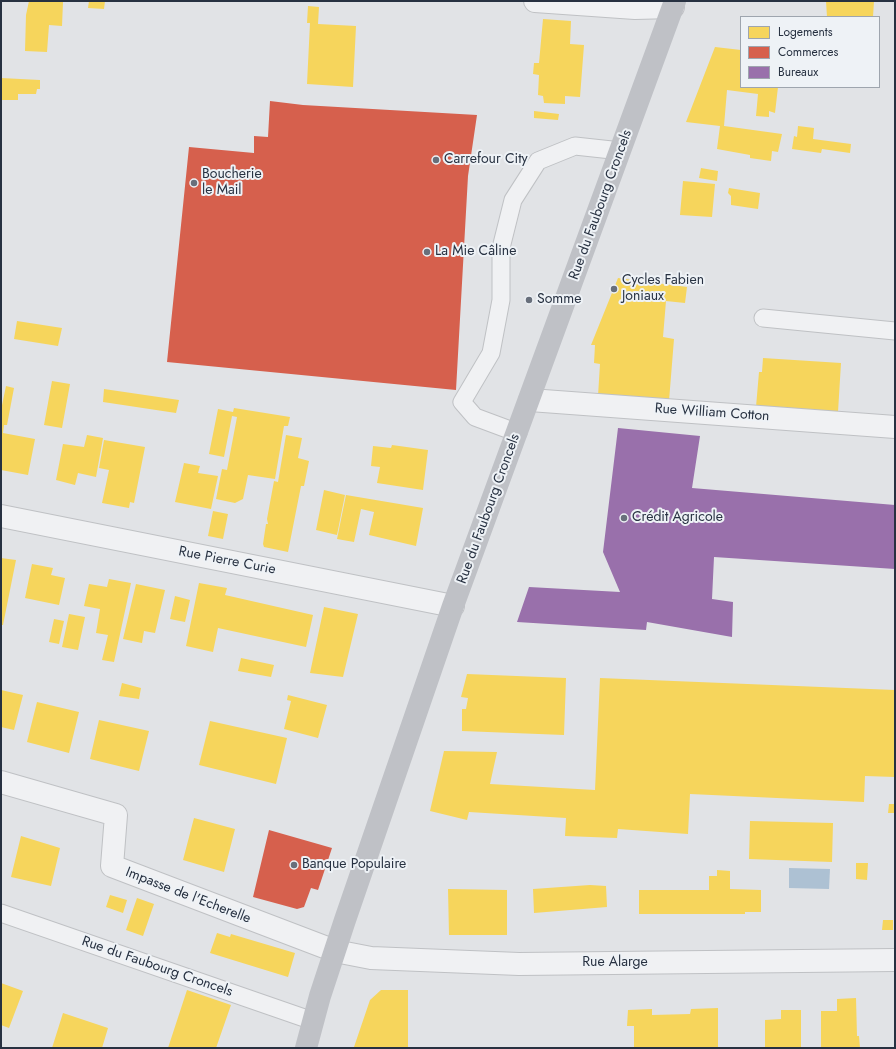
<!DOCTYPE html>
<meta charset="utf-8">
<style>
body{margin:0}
#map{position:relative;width:896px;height:1049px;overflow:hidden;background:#e1e3e6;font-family:Jost,sans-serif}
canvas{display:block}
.frame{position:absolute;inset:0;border:2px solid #273141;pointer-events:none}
.legend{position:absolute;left:740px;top:16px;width:140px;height:72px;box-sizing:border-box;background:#eef2f6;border:1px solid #9ea5ae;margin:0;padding:5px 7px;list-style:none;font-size:12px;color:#273141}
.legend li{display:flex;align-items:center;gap:8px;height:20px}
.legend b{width:20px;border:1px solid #9ea5ae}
</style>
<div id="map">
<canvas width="896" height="1049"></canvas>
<div class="frame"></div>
<ul class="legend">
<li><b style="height:11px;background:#f6d55c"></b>Logements</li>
<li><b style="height:11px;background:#d6604d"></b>Commerces</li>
<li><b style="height:11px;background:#9970ab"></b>Bureaux</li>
</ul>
</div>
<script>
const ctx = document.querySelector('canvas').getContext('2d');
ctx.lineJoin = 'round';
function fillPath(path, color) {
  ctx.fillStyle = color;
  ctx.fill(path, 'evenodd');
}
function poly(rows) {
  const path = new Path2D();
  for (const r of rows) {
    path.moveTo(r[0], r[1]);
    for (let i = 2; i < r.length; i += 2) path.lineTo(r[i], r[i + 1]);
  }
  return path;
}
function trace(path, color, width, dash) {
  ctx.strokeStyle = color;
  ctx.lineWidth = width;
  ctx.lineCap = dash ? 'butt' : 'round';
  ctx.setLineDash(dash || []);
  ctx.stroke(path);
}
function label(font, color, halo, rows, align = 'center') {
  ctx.font = font + ' Jost,sans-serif';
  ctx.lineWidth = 4;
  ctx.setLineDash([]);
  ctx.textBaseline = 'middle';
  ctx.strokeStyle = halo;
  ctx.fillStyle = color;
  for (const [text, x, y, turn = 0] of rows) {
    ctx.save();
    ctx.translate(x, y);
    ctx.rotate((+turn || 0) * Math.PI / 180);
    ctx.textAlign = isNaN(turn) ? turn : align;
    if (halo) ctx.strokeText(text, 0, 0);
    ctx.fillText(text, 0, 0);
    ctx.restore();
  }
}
fillPath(poly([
 [789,868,830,869,829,889,789,888]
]), '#adc1d3');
fillPath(poly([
 [29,1,63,2,62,26,49,25,47,52,25,51,26,15],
 [89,1,105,1,104,9,88,8],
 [826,1,874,1,873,17,827,17],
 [308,6,319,7,318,24,356,26,353,87,307,84,310,23,307,23],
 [543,19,571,21,570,44,584,45,580,97,565,96,565,104,544,103,543,96,538,95,539,75,533,74,534,63,539,63],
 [715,47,741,50,741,87,778,87,775,113,769,111,769,117,756,116,758,94,727,90,724,126,782,134,778,152,772,151,771,161,750,158,750,155,717,149,720,126,686,122],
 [1,78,40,80,40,89,37,89,36,94,18,94,18,100,1,100],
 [534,111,559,114,558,120,534,118],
 [798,126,814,128,813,139,851,144,850,153,822,149,821,153,792,149,794,136,797,137],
 [701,168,718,171,717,181,699,178],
 [683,181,715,184,712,217,680,215],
 [729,188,760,193,758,209,731,205,731,196,728,193],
 [618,278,687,287,685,303,666,301,663,337,674,339,669,401,598,396,600,364,594,363,595,345,591,345],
 [17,321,62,328,58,346,14,339],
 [763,358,841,363,838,412,756,407,759,372,762,372],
 [52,381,70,384,62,428,44,425],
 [6,386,14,388,7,425,4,425,3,433,35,439,28,475,1,470,1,410],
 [104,389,179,400,176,413,103,402],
 [234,408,290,417,288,426,284,426,275,479,248,475,243,499,235,503,216,499,222,469,227,470,237,417,232,416,224,457,209,454,218,409,233,412],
 [87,435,103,438,96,477,78,473,75,485,56,480,63,444,84,447],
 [286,435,302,438,298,458,309,461,304,486,301,486,288,552,264,547,263,544,266,524,268,524,267,519,274,481,278,482],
 [104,440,145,447,134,503,130,502,129,508,102,503,109,470,99,468],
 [392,445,428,450,423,490,377,483,380,467,371,466,373,446,391,448],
 [184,463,200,466,198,473,218,476,211,509,175,502],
 [324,490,345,495,337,535,316,530],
 [346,495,423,508,416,546,369,535,374,512,361,509,354,542,337,539],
 [213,511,228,514,223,539,208,536],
 [1,558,16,560,3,625,1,625],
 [32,564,53,568,51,575,65,578,59,605,25,598],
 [109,579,131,583,114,662,102,660,108,635,96,633,100,609,84,606,89,584,107,587],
 [199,583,227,588,225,595,313,615,306,647,218,628,213,652,186,646],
 [136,584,165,590,155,633,144,631,142,643,123,639],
 [175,596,190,600,185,622,170,619],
 [324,607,358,614,343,677,310,673],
 [69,614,85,617,78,650,62,647],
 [54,619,64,621,59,644,49,642],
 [241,658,274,665,271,677,238,671],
 [467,674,566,678,564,735,462,731,462,709,466,709,468,698,461,697],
 [600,678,895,690,895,777,865,776,864,802,690,794,688,834,618,829,617,838,565,836,566,818,469,812,467,820,430,811,444,751,497,752,490,784,595,790],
 [122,683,141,688,139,699,119,696],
 [1,690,23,695,14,730,1,727],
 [288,695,327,705,318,738,284,729,291,701,287,700],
 [37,702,79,712,69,753,27,742],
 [99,720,149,731,139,771,90,759],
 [210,721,287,738,276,784,199,765],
 [889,804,895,804,895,813,888,813],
 [194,818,235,829,224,872,183,860],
 [750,821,833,823,832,862,749,859],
 [21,836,60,848,51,886,11,877],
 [856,863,868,863,867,880,856,879],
 [717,870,730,871,730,889,761,890,761,912,745,912,745,914,639,914,639,890,709,890,709,876,717,876],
 [590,885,606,886,607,907,534,913,533,889],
 [448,889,507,890,507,935,449,935],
 [110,895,127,900,123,913,106,907],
 [137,898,154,904,143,936,126,930],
 [883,920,893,920,893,930,882,930],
 [217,933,230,937,231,934,295,953,288,977,210,953],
 [1,983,23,991,9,1028,1,1025],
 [187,990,231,1005,216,1048,168,1048],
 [381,990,408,990,408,1048,354,1047,370,1000],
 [856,998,857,1036,859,1036,860,1048,821,1048,821,1011,837,1011,837,999],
 [718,1008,718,1048,634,1048,634,1026,627,1026,628,1010,652,1009,652,1015,690,1014,691,1009],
 [781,1010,801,1010,801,1048,765,1048,765,1020,781,1019],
 [63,1013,108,1028,102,1048,52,1048]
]), '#f6d55c');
fillPath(poly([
 [270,101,303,105,477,115,468,176,456,390,167,362,189,147,254,153,254,136,268,137],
 [269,830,332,848,318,890,311,888,304,907,297,909,253,897]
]), '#d6604d');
fillPath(poly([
 [618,428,700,436,692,488,895,505,895,569,714,557,712,599,733,602,732,637,647,622,646,630,517,622,529,587,620,592,603,552]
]), '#9970ab');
const lane = poly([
 [763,318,895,331],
 [518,433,475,417,462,402,491,353,501,300,501,248,513,200,538,161,575,146,621,151],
 [1,913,313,1021]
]);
const street = poly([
 [535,1,635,8,673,7],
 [530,400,895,427],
 [1,516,453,606],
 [1,782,116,815,112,866,335,951,371,958,519,964,895,960]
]);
trace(lane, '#bfc1c4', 19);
trace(street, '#bfc1c4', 24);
trace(lane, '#f0f1f3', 17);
trace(street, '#f0f1f3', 22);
trace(poly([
 [306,1048,320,996,345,920,453,606,675,1]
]), '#bfc1c6', 22);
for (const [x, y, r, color] of [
 [436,160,4,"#686f7b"],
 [194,183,4,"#686f7b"],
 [427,252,4,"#686f7b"],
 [614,289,4,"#686f7b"],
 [529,300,4,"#686f7b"],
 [624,518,4,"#686f7b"],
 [294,865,4,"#686f7b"]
]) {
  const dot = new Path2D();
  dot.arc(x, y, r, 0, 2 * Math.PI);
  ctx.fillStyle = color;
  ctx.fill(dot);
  trace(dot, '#eef2f6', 1.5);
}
label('14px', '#273141', '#eef2f6', [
 ["Carrefour City",444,160],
 ["Boucherie",202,175],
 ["le Mail",202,191],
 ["La Mie Câline",435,252],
 ["Cycles Fabien",622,281],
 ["Joniaux",622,297],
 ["Somme",537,300],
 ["Crédit Agricole",632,518],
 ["Banque Populaire",302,865]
], 'left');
label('14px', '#273141', '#eef2f6', [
 ["Rue du Faubourg Croncels",601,205,-70],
 ["Rue William Cotton",712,413,4],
 ["Rue du Faubourg Croncels",489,509,-70],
 ["Rue Pierre Curie",227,561,11],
 ["Impasse de l'Echerelle",188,896,21],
 ["Rue Alarge",615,963],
 ["Rue du Faubourg Croncels",157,967,19]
]);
</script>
